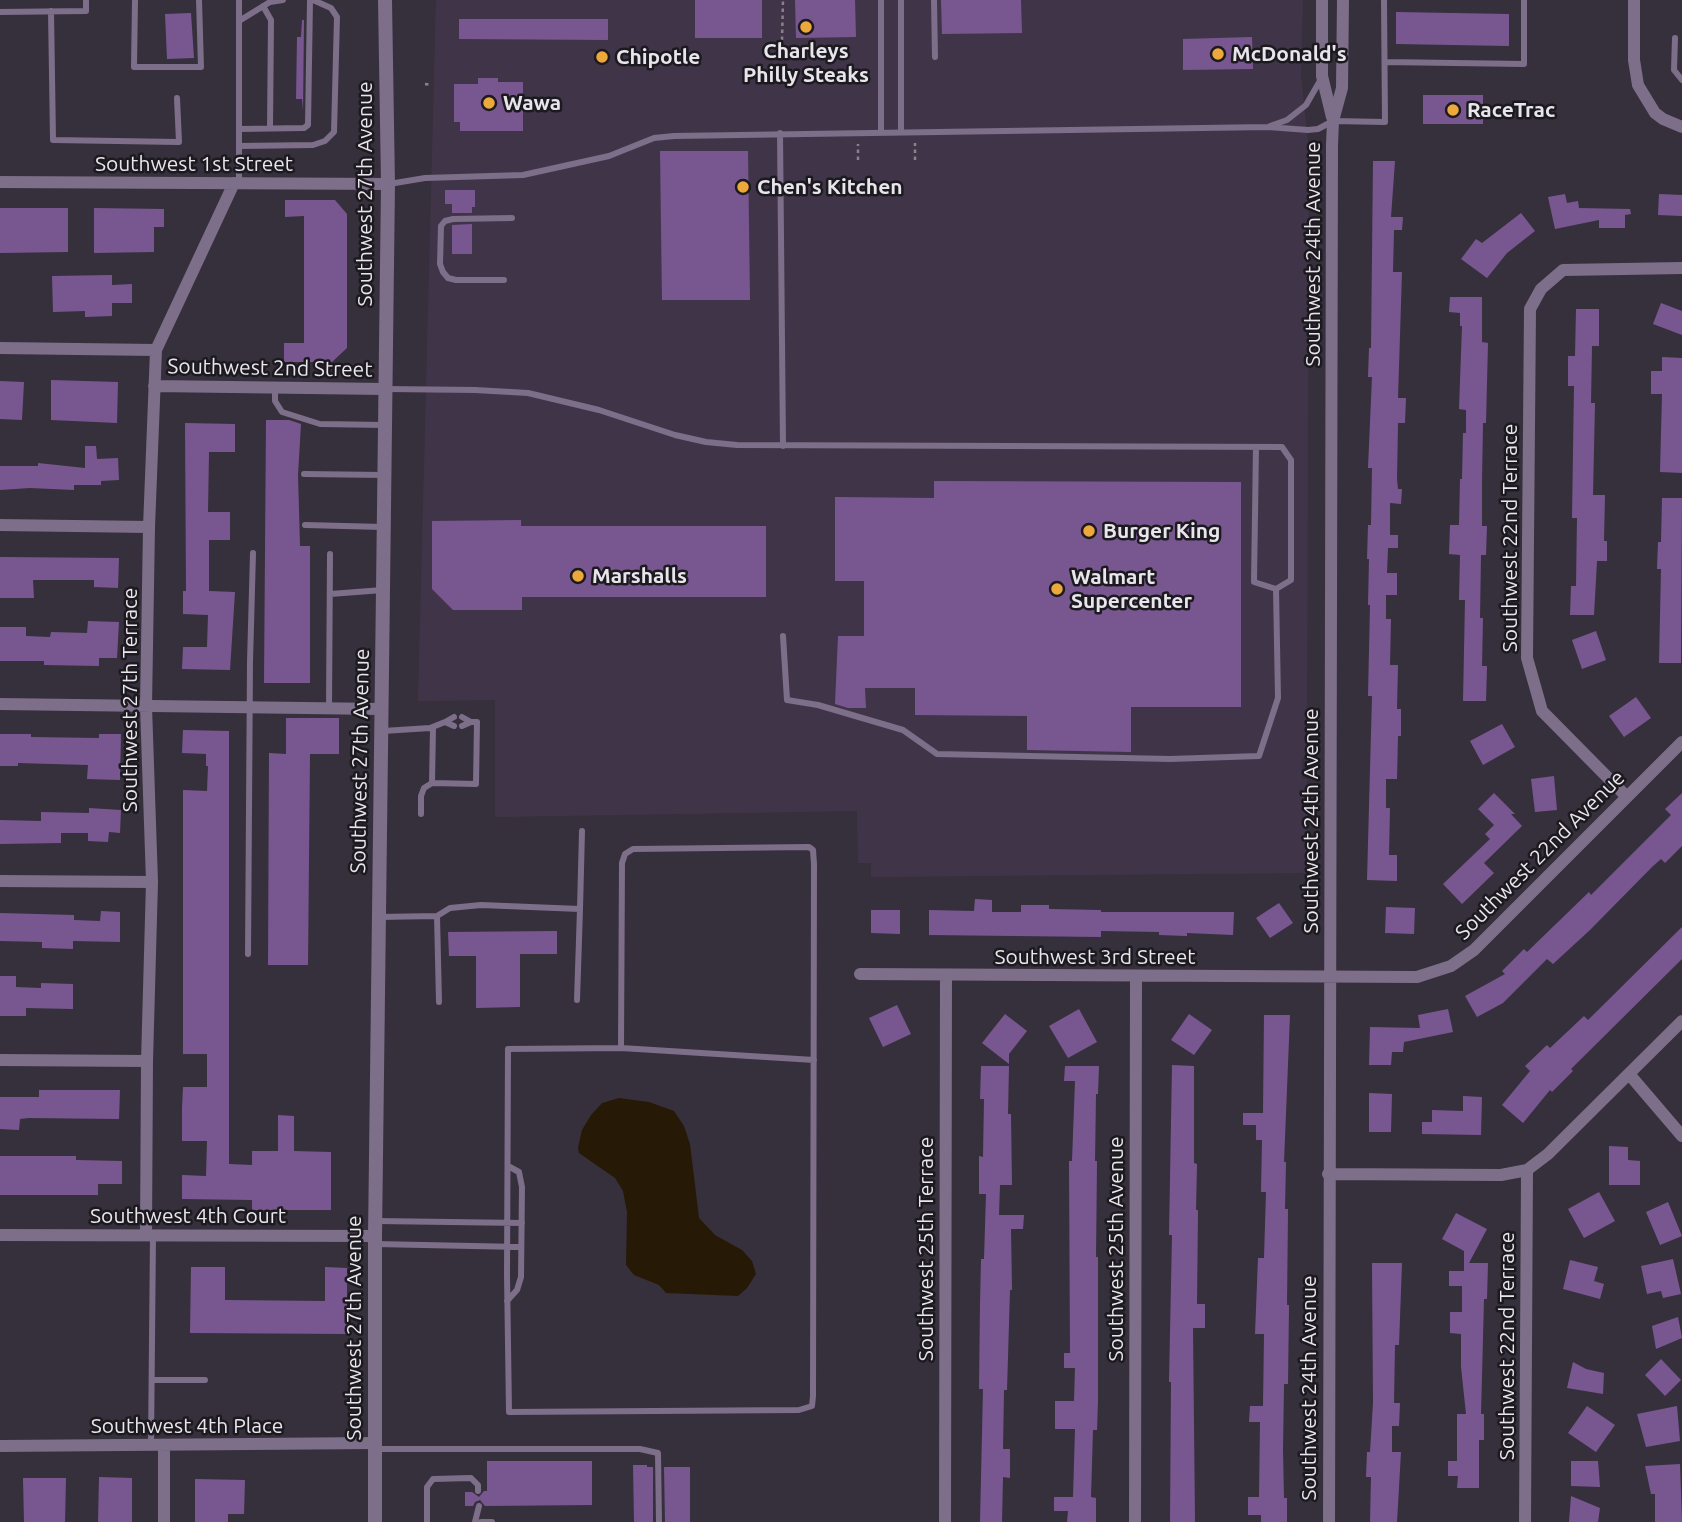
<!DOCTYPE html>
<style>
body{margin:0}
canvas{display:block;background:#362f3c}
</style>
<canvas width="1682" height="1522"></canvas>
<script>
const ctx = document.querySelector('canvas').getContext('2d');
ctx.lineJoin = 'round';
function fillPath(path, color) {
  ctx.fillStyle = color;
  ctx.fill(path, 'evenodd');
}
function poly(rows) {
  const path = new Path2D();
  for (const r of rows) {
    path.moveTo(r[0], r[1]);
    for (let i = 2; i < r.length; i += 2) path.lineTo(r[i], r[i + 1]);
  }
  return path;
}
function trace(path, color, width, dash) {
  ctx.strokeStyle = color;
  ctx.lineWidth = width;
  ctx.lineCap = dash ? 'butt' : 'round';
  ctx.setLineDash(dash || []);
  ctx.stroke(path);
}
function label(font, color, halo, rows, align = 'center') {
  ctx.font = font + ' Ubuntu,sans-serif';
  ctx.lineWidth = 5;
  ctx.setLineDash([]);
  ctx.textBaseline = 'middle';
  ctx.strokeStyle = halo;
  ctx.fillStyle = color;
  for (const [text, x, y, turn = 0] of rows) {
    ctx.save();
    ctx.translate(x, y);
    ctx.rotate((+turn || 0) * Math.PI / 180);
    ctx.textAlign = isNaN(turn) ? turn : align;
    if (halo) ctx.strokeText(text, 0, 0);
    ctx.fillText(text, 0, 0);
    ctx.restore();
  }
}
fillPath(poly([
 [436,0,1303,0,1301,76,1309,152,1307,757,1302,758,1302,779,1307,779,1307,873,871,877,871,863,858,863,857,811,495,817,495,700,418,701]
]), '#403548');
fillPath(poly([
 [619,1098,649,1102,674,1111,684,1126,690,1144,699,1218,715,1235,742,1250,752,1261,756,1274,747,1288,738,1296,666,1293,659,1285,634,1275,626,1265,627,1212,623,1191,615,1178,579,1153,578,1148,582,1130,591,1115,602,1103]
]), '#261905');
fillPath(poly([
 [695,0,762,0,762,38,695,38],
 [795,0,855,0,856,37,796,38],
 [941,0,1021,0,1022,33,942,34],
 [1396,12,1509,14,1509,46,1396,44],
 [191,13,194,58,167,59,165,14],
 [459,19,608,19,608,40,459,39],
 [302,20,304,20,303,111,302,99,296,99,297,37,301,37],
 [1252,37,1253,69,1183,70,1183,39],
 [478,78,498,78,498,82,523,82,523,131,460,131,460,122,454,122,454,84,478,84],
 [1423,95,1483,95,1483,124,1423,124],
 [660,151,748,151,750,300,662,300],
 [1373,161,1395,161,1391,217,1403,217,1402,230,1394,230,1393,272,1402,272,1398,398,1406,398,1405,423,1398,423,1397,479,1398,489,1402,489,1401,504,1390,503,1390,535,1398,535,1398,548,1388,548,1387,573,1397,573,1397,595,1386,595,1386,619,1391,619,1390,665,1398,665,1397,709,1401,709,1401,736,1398,736,1397,779,1386,779,1386,808,1390,808,1389,855,1397,855,1397,881,1367,880,1372,696,1368,696,1370,605,1368,605,1369,559,1367,559,1368,525,1371,525,1372,468,1368,468,1372,377,1368,377,1369,348,1371,348],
 [445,190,475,190,475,207,472,207,472,213,452,213,452,204,445,204],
 [1565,194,1567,203,1578,201,1579,208,1630,209,1631,214,1625,215,1625,228,1599,228,1599,220,1555,229,1548,197],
 [1659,194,1682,195,1682,216,1658,215],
 [285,200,335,200,347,214,347,348,332,362,284,362,284,343,304,343,304,216,285,217],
 [0,208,68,208,68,252,0,253],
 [94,208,164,209,164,227,154,227,154,252,94,253],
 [1521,213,1535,231,1507,253,1487,278,1461,259,1476,239,1482,243],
 [472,224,472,254,452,254,452,225],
 [112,275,112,285,132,284,132,303,112,303,112,316,85,317,85,311,53,312,52,276],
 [1450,297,1482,297,1482,342,1488,343,1486,423,1483,423,1482,480,1482,526,1487,526,1486,555,1481,555,1480,618,1483,618,1482,666,1487,666,1486,701,1463,701,1465,600,1459,600,1460,555,1449,554,1450,525,1459,525,1460,479,1462,479,1463,433,1466,433,1466,410,1459,409,1462,326,1460,326,1460,313,1449,312],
 [1661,303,1682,311,1682,335,1653,324],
 [1576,309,1599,309,1599,346,1592,346,1591,403,1595,403,1593,495,1605,495,1604,541,1607,541,1607,561,1597,561,1594,615,1570,615,1571,586,1576,586,1577,518,1572,518,1574,386,1568,386,1568,356,1575,356],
 [1662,357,1682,358,1682,473,1660,472,1662,394,1651,394,1651,371,1662,371],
 [51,380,118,382,117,423,51,420],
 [0,381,24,382,22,420,0,419],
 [266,420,289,420,301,424,298,475,300,546,310,546,310,683,264,683],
 [185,423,235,424,235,452,209,452,208,512,230,512,230,540,209,540,209,591,235,592,230,670,182,669,183,647,207,647,208,615,183,614,183,591,186,591],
 [85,446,96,446,97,459,118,458,119,480,101,481,101,485,74,485,74,490,30,488,0,490,0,466,38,466,38,463,85,468],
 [934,481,1241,482,1241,707,1131,707,1131,752,1027,750,1027,716,915,715,915,688,865,688,866,708,848,708,835,704,838,636,864,636,864,581,835,581,835,497,934,498],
 [1662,498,1682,498,1681,663,1659,663,1661,569,1657,569,1658,542,1661,542],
 [521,520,521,526,766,526,766,597,522,597,522,610,453,610,432,589,432,521],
 [0,557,119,558,118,588,94,587,94,580,33,580,34,598,0,598],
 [88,621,119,622,117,658,99,658,99,666,44,665,44,661,0,661,0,627,26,627,26,636,50,637,51,632,87,633],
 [1596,631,1606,660,1582,669,1572,640],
 [1636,697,1651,718,1624,737,1609,716],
 [286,718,339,718,339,754,310,754,308,965,268,965,269,753,286,754],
 [1502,724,1515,747,1483,765,1470,741],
 [183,730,229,731,229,1164,252,1165,252,1151,278,1151,278,1115,294,1116,294,1151,331,1152,331,1210,252,1210,252,1200,182,1199,182,1175,206,1176,207,1141,182,1141,182,1108,183,1087,207,1087,207,1054,183,1054,183,790,207,791,208,766,206,766,206,754,182,753],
 [0,734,31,734,31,737,99,738,99,734,121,734,120,780,87,779,88,765,18,763,18,766,0,766],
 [1554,776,1557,810,1535,812,1531,779],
 [1494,793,1515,814,1511,814,1522,826,1484,863,1494,873,1462,904,1443,884,1490,839,1485,834,1494,825,1478,809],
 [1682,793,1682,846,1665,863,1661,859,1652,867,1590,930,1553,964,1547,959,1503,1003,1477,1017,1465,996,1505,974,1502,971,1524,949,1527,952,1589,892,1591,895,1671,815,1665,809],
 [89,808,121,810,120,833,109,832,108,842,88,841,88,833,61,833,61,843,0,844,0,820,41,821,41,812,89,813],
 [975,899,992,900,992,912,1021,912,1021,905,1049,905,1049,909,1101,910,1101,912,1234,912,1233,935,1187,933,1187,936,1159,935,1159,932,1101,931,1101,937,929,935,929,910,974,911],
 [1279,903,1293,923,1270,938,1256,918],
 [1386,907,1415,908,1414,934,1385,933],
 [871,910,900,910,900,934,871,933],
 [101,911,120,912,120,942,73,941,73,949,42,948,42,942,0,941,0,913,74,915,74,920,100,921],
 [1682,927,1682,959,1571,1069,1573,1071,1552,1092,1550,1090,1523,1123,1502,1105,1530,1071,1525,1066,1547,1045,1550,1048,1584,1016,1588,1020],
 [557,931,557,954,520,954,520,1007,476,1008,476,956,449,956,448,932],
 [0,976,16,976,16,987,41,988,41,983,73,984,73,1009,26,1008,26,1016,0,1016],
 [897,1005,911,1034,883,1047,869,1018],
 [1079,1009,1097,1042,1068,1058,1049,1026],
 [1448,1009,1453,1032,1404,1042,1403,1052,1392,1052,1391,1065,1369,1065,1370,1027,1420,1028,1418,1015],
 [1005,1014,1027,1031,1009,1054,1009,1064,982,1043],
 [1189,1014,1212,1030,1194,1055,1171,1040],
 [1264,1015,1290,1015,1284,1162,1286,1162,1285,1209,1288,1209,1287,1305,1289,1305,1288,1384,1284,1384,1283,1450,1284,1498,1287,1498,1287,1522,1261,1522,1261,1515,1248,1515,1248,1497,1259,1497,1260,1422,1249,1422,1250,1406,1263,1406,1264,1334,1255,1334,1258,1258,1264,1258,1266,1192,1261,1192,1262,1140,1256,1140,1256,1125,1243,1125,1243,1113,1263,1113],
 [1172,1065,1194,1066,1194,1163,1197,1164,1196,1210,1198,1210,1197,1304,1205,1304,1205,1328,1193,1328,1195,1522,1170,1522,1171,1382,1169,1382,1172,1235,1169,1235],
 [981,1066,1009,1066,1008,1114,1011,1114,1012,1185,1000,1185,999,1215,1024,1215,1023,1229,1011,1229,1012,1290,1010,1290,1007,1390,1004,1390,1003,1449,1010,1449,1010,1478,1003,1477,1002,1522,980,1522,983,1389,979,1389,980,1305,981,1259,984,1259,986,1194,979,1194,979,1156,983,1157,984,1099,980,1099],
 [1065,1066,1099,1066,1098,1094,1096,1094,1095,1161,1097,1161,1096,1257,1098,1257,1098,1401,1097,1430,1093,1430,1091,1497,1096,1498,1096,1522,1067,1522,1068,1511,1054,1511,1054,1497,1073,1497,1075,1429,1055,1429,1055,1401,1074,1401,1075,1368,1064,1368,1064,1353,1070,1353,1069,1161,1072,1161,1075,1081,1064,1081],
 [39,1090,120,1090,119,1119,29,1118,20,1119,19,1130,0,1129,0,1097,39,1097],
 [1369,1093,1392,1094,1391,1132,1369,1132],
 [1463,1096,1482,1097,1481,1135,1422,1134,1422,1122,1432,1122,1432,1110,1463,1111],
 [1609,1146,1628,1147,1628,1160,1640,1161,1640,1185,1609,1185],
 [0,1156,76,1156,76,1160,122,1161,122,1184,98,1184,98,1195,0,1195],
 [1599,1192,1615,1221,1584,1238,1568,1209],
 [1668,1202,1682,1236,1660,1245,1646,1212],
 [1456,1213,1487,1229,1469,1263,1488,1263,1487,1299,1484,1299,1481,1414,1484,1414,1484,1440,1479,1440,1479,1488,1457,1488,1458,1476,1448,1476,1448,1461,1457,1461,1457,1414,1466,1414,1461,1367,1461,1334,1450,1333,1450,1312,1462,1312,1462,1286,1449,1286,1449,1271,1464,1271,1464,1251,1442,1239],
 [1673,1259,1681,1294,1663,1298,1661,1291,1647,1294,1641,1266],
 [1570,1260,1598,1267,1594,1281,1604,1284,1600,1299,1563,1289],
 [1372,1263,1402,1263,1399,1345,1395,1345,1394,1403,1400,1403,1399,1426,1392,1426,1392,1452,1401,1452,1397,1522,1370,1522,1371,1477,1366,1477,1367,1452,1370,1452,1373,1403],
 [191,1267,225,1267,225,1300,325,1301,325,1267,347,1268,347,1334,190,1333],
 [1678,1317,1682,1338,1656,1349,1652,1326],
 [1661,1359,1681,1380,1665,1396,1645,1375],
 [1573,1362,1586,1369,1604,1373,1603,1394,1567,1388],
 [1587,1406,1615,1425,1596,1452,1568,1433],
 [1677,1406,1680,1441,1646,1447,1637,1414],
 [487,1461,592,1461,592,1505,485,1506,480,1500,475,1502,473,1506,465,1506,465,1492,472,1492,479,1497,484,1491,487,1491],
 [1571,1461,1598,1461,1600,1487,1571,1486],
 [1680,1464,1682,1522,1655,1522,1655,1494,1651,1494,1645,1466],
 [633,1465,647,1465,647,1467,653,1467,653,1522,634,1522],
 [664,1467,690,1467,690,1522,665,1522],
 [99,1477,132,1478,132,1522,98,1522],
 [23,1478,66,1478,65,1522,24,1522],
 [195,1479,245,1480,244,1514,228,1514,228,1522,195,1522],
 [1571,1496,1600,1508,1598,1522,1569,1522]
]), '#785791');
trace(poly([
 [782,40,783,0],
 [425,84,431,85],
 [858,160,858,144],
 [915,160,915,143]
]), '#87828c', 2.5, [3.5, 3.5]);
trace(poly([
 [135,0,134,67,201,67,199,0],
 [239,0,239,183],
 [934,0,935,57],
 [263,6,271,20,270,128],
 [51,11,53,140,179,142,177,98],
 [0,12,86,11,86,0],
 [239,21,270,2,283,0],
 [1675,38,1674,70,1682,80],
 [1385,62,1524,64,1524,0],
 [1270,126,1287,120,1306,105,1321,79],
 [239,129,304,128,308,125,310,0],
 [881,132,881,0],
 [901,132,901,0],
 [780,133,783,446],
 [239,146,313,145,325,141,334,132,337,17,331,8,313,0],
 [389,184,425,178,523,175,609,156,654,138,674,136,1268,127,1308,130,1318,129,1333,121,1385,122,1384,0],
 [504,280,456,280,448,278,443,272,440,264,441,226,445,221,453,219,512,218],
 [275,388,275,401,282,412,320,424,384,425],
 [387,389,475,390,528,393,599,410,675,435,706,442,737,445,1282,447,1291,460,1291,580,1276,589,1278,698,1259,756,1170,759,937,754,903,730,818,705,787,700,783,636],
 [1256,447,1254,582,1276,589],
 [304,474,384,475],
 [305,525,383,527],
 [330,594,383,590],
 [329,708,330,554],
 [454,717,445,722,454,726],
 [462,717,471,722,462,726],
 [433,727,432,783,476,784,477,722,471,722],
 [383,731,430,728,445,722],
 [421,814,421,796,424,788,432,783],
 [437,916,450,908,481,905,580,909,582,831],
 [379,917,437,916,439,1002],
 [248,954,250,662,253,553],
 [577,1000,580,909],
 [621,1048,508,1049,507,1274,509,1412,799,1410,812,1406,813,1396,814,864,813,850,809,847,633,849,625,854,622,863,621,1048,814,1060],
 [377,1221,522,1223],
 [375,1244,521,1247],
 [507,1301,517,1290,521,1277,522,1187,519,1172,508,1166],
 [152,1380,205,1380],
 [151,1444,153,1235],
 [376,1449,640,1449,658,1453,659,1522],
 [427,1522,427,1487,433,1479,471,1478,478,1485,478,1491],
 [475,1522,479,1506],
 [481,1522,492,1522]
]), '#7d6e89', 6);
trace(poly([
 [1322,0,1322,76,1332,117],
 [1634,0,1634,60,1638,85,1655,113,1663,119,1682,127],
 [0,182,388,184],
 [0,348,156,350],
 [154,386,385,389],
 [0,525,149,527],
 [0,704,381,709],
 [1626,796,1542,711,1527,658,1530,309,1541,289,1563,270,1682,268],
 [0,881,152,882],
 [860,974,1417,977,1451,966,1474,950,1682,742],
 [0,1060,147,1061],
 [1629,1074,1682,1136],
 [1328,1174,1501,1175,1527,1170,1548,1154,1682,1021],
 [0,1235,375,1236],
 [146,1235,147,1061,152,882,146,706,149,527,156,350,234,183],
 [0,1446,375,1443],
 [164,1522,164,1446],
 [945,1522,946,976],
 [1135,1522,1136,976],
 [1329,1522,1332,145,1333,121,1342,88,1343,0],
 [1525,1522,1527,1170]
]), '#7d6e89', 12);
trace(poly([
 [375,1522,375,1236,388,184,385,0]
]), '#7d6e89', 14);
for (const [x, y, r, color] of [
 [806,27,7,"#eda83b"],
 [1218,54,7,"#eda83b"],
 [602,57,7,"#eda83b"],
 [489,103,7,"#eda83b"],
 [1453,110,7,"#eda83b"],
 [743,187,7,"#eda83b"],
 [1089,531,7,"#eda83b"],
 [578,576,7,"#eda83b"],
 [1057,589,7,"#eda83b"]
]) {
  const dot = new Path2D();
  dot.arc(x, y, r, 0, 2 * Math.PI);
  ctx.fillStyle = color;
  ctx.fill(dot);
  trace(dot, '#1c191f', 2.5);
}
label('bold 21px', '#e9e5ed', '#1c191f', [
 ["Charleys",806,51,"center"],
 ["Philly Steaks",806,75,"center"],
 ["McDonald's",1232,54],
 ["Chipotle",616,57],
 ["Wawa",503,103],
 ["RaceTrac",1467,110],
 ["Chen's Kitchen",757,187],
 ["Burger King",1103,531],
 ["Marshalls",592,576],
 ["Walmart",1071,577],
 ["Supercenter",1071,601]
], 'left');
label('21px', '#e9e5ed', '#1c191f', [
 ["Southwest 1st Street",194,164],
 ["Southwest 27th Avenue",365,194,-90],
 ["Southwest 24th Avenue",1313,254,-90],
 ["Southwest 2nd Street",270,368,1],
 ["Southwest 22nd Terrace",1510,538,-90],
 ["Southwest 27th Terrace",130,700,-90],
 ["Southwest 27th Avenue",360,761,-89],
 ["Southwest 24th Avenue",1311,821,-90],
 ["Southwest 22nd Avenue",1540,855,-45],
 ["Southwest 3rd Street",1095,957],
 ["Southwest 4th Court",188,1216],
 ["Southwest 25th Terrace",926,1249,-90],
 ["Southwest 25th Avenue",1116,1249,-90],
 ["Southwest 27th Avenue",354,1328,-90],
 ["Southwest 22nd Terrace",1507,1346,-90],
 ["Southwest 24th Avenue",1309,1388,-90],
 ["Southwest 4th Place",187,1426]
]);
</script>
